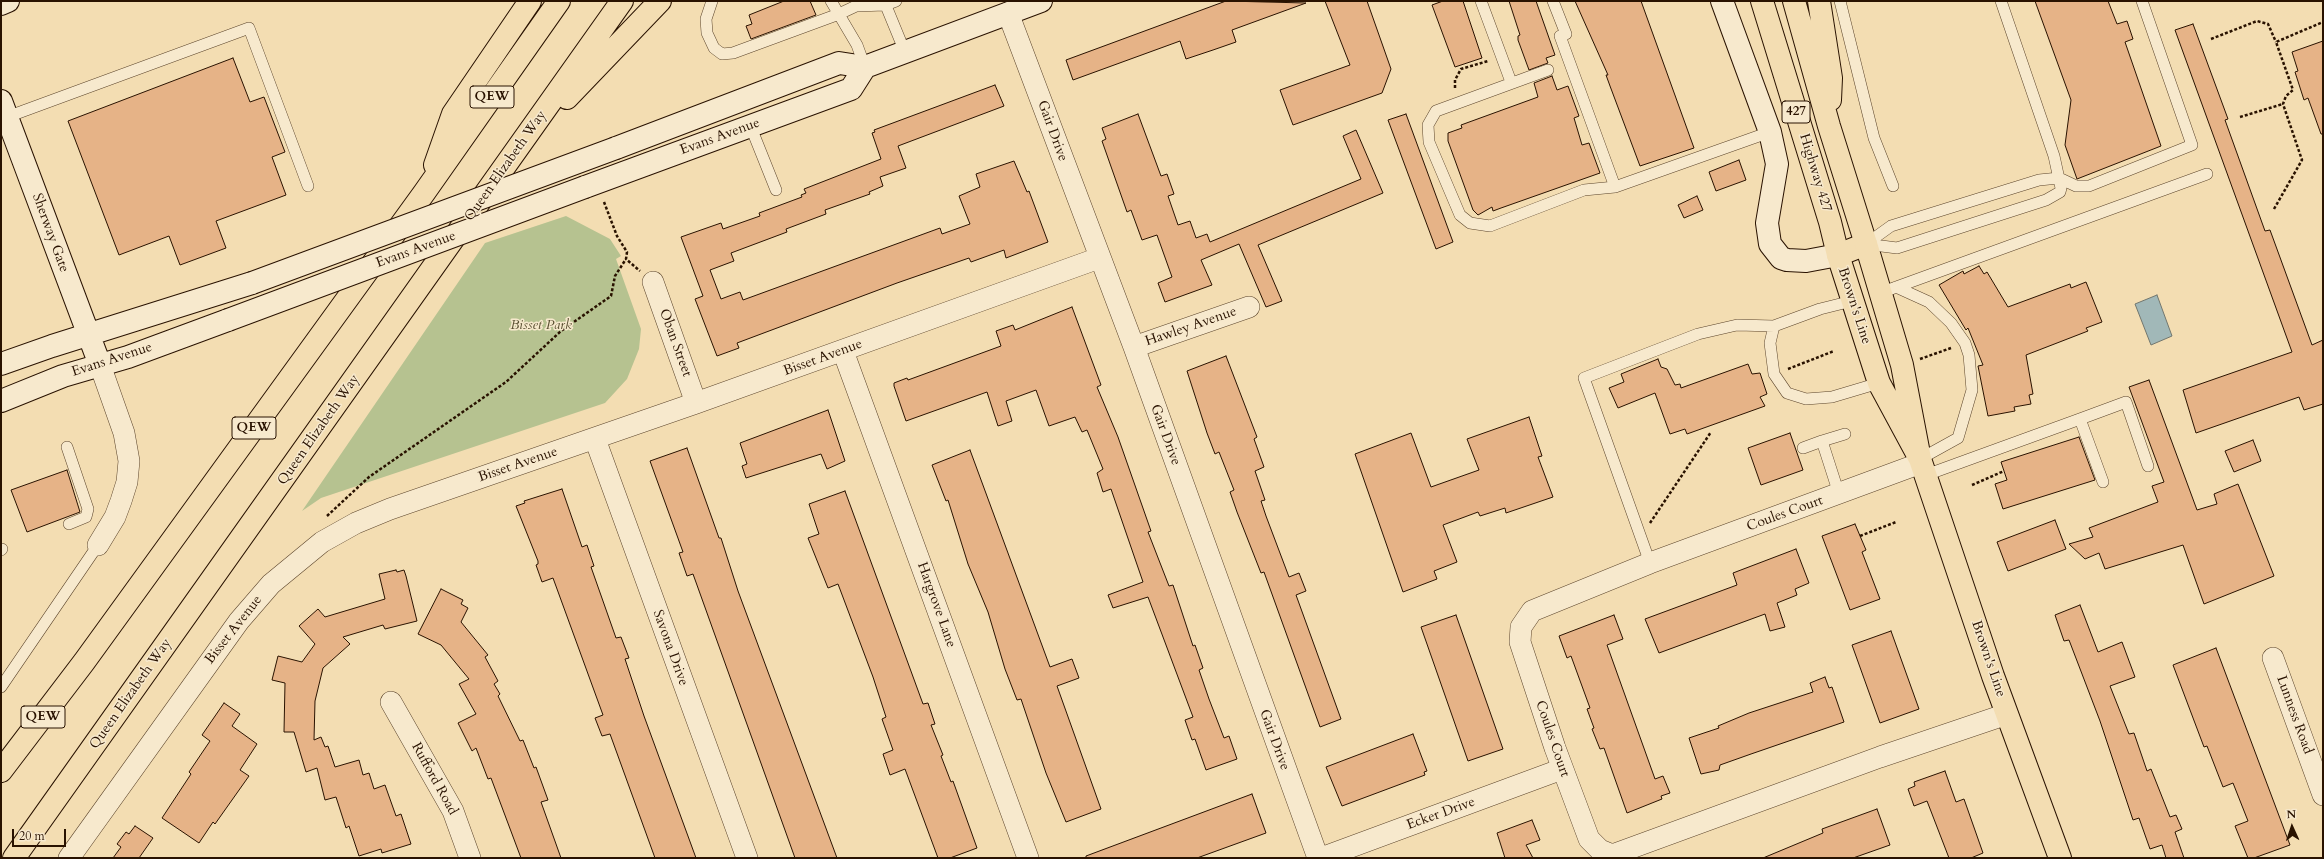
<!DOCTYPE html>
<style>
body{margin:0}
#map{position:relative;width:2324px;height:859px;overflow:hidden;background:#f3ddb2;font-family:Cardo,serif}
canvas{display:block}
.frame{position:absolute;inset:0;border:2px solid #291200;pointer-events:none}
.north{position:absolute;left:2272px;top:807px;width:40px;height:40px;-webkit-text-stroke:3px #f7e9cd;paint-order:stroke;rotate:357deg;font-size:11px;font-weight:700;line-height:16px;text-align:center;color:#291200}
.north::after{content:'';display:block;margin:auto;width:14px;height:18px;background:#291200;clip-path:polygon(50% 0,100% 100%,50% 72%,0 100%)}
.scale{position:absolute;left:12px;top:829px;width:54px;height:18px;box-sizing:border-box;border:2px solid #291200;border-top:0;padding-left:5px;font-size:12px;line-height:14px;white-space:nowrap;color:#291200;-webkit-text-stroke:3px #f7e9cd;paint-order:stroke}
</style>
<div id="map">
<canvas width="2324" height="859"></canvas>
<div class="frame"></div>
<div class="north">N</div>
<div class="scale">20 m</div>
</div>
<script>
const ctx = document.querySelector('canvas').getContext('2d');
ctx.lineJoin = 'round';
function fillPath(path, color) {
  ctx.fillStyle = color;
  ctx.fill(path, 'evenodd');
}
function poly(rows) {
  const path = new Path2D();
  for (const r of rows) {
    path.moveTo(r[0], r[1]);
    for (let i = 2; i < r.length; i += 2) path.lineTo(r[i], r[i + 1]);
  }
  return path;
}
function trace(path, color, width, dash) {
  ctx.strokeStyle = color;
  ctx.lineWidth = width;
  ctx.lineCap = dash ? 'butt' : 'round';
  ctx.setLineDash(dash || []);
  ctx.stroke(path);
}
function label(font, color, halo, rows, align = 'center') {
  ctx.font = font + ' Cardo,serif';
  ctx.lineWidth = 3;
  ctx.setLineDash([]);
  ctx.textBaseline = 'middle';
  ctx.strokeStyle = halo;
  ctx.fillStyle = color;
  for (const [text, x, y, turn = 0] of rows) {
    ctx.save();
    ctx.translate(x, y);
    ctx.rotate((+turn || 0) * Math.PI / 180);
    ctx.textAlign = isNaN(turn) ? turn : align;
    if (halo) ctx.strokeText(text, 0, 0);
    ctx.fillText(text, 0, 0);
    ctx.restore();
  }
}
fillPath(poly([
 [566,216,610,239,621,256,616,259,641,329,639,349,627,379,605,403,321,498,302,511,485,243]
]), '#b6c290');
const water = poly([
 [2157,295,2172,336,2151,345,2135,304,2157,295]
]);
fillPath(water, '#a1b8b8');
trace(water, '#71766e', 1);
const building = poly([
 [784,1,810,1,816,15,751,39,746,26,752,24,749,15,784,1],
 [1226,1,1306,3,1232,30,1236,42,1213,50,1186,59,1180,41,1073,80,1066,60,1226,1],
 [1325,1,1367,1,1391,69,1382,93,1293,125,1280,90,1350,65,1325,1],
 [1443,1,1463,1,1482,58,1455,67,1432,5,1443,1],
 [1509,1,1536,1,1555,55,1546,58,1548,63,1529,70,1518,40,1518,36,1520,35,1509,1],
 [1575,1,1641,1,1694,148,1640,166,1610,86,1606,75,1608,75,1575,1],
 [2035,1,2108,1,2117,24,2127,21,2133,39,2125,42,2161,146,2077,179,2065,145,2071,100,2035,1],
 [2193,24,2228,119,2225,120,2265,231,2270,230,2312,345,2323,340,2323,404,2304,410,2299,397,2196,433,2183,390,2292,352,2175,30,2193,24],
 [2323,41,2323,134,2321,134,2308,98,2304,100,2295,72,2298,71,2292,52,2323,41],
 [233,58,250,102,264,97,285,152,272,157,286,195,216,221,226,248,180,265,169,236,119,255,68,121,233,58],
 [1552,76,1557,90,1568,86,1579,116,1574,118,1582,145,1589,143,1600,173,1501,208,1493,211,1492,207,1478,215,1473,210,1448,141,1448,133,1462,128,1461,125,1538,97,1534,83,1552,76],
 [995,85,1004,106,898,146,906,168,880,177,883,186,869,192,870,194,825,210,826,214,786,229,787,232,731,253,734,261,710,270,721,299,740,292,743,300,940,228,942,234,970,224,959,196,980,187,976,174,1014,161,1027,192,1029,191,1048,242,1006,258,1004,250,971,262,969,258,897,283,737,343,739,348,717,356,695,299,703,296,681,237,721,223,723,229,760,216,759,213,802,197,801,195,806,193,804,189,881,159,872,133,875,132,874,130,995,85],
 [1138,114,1161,176,1167,174,1174,194,1168,196,1178,225,1190,221,1196,238,1207,234,1210,242,1361,179,1343,136,1356,130,1383,193,1258,245,1282,301,1266,307,1239,244,1201,260,1212,285,1165,302,1158,283,1172,277,1157,235,1142,240,1131,210,1127,212,1102,141,1106,139,1102,128,1138,114],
 [1406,114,1453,242,1436,249,1388,120,1406,114],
 [1739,160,1746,180,1716,191,1709,172,1739,160],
 [1697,196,1703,210,1684,218,1678,205,1697,196],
 [1979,266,1984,274,1987,272,2008,307,2070,284,2071,288,2086,282,2102,322,2086,328,2088,331,2026,355,2033,394,2029,395,2031,404,2014,407,2015,411,1988,416,1978,366,1983,365,1968,328,1966,330,1939,285,1963,271,1964,274,1979,266],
 [1072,307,1101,385,1097,387,1118,437,1151,531,1148,532,1169,586,1173,585,1193,646,1195,645,1203,668,1199,670,1209,699,1224,738,1229,736,1237,759,1206,770,1195,739,1192,740,1185,720,1193,717,1148,597,1113,608,1108,595,1143,582,1111,489,1103,492,1097,473,1103,469,1087,430,1082,432,1075,417,1049,426,1036,390,1006,401,1012,421,998,426,987,392,906,421,894,386,894,383,907,378,908,380,1001,346,996,331,1013,325,1015,330,1072,307],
 [1226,356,1257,437,1254,439,1264,467,1255,471,1265,500,1261,501,1266,516,1289,577,1299,573,1306,591,1296,595,1341,719,1320,727,1264,572,1261,573,1237,512,1230,492,1234,490,1219,452,1215,454,1207,433,1187,371,1226,356],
 [1658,359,1661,367,1667,369,1675,385,1680,384,1681,388,1748,364,1752,374,1760,373,1767,394,1760,397,1765,406,1687,434,1685,429,1670,434,1655,393,1618,408,1609,388,1624,382,1621,374,1658,359],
 [2149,380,2197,510,2217,504,2214,494,2238,484,2274,576,2204,604,2183,545,2105,569,2099,553,2085,559,2069,544,2093,537,2089,528,2158,502,2152,486,2164,482,2129,387,2149,380],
 [828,410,845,461,827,469,821,454,746,478,742,466,747,464,740,443,828,410],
 [1529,417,1542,456,1538,457,1553,497,1506,513,1505,508,1480,516,1478,512,1443,525,1457,562,1434,571,1437,579,1403,592,1355,454,1411,433,1431,487,1479,470,1467,439,1529,417],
 [1790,433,1803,470,1761,485,1748,448,1790,433],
 [2079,437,2095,480,2003,509,1995,484,2007,480,2001,462,2079,437],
 [2253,440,2261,461,2234,472,2225,451,2253,440],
 [687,448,719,538,721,538,738,591,837,858,795,858,693,574,687,576,679,553,683,552,650,461,687,448],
 [970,450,1050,667,1072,659,1079,678,1057,686,1101,809,1066,822,1046,773,1021,699,1017,700,1005,669,988,612,968,564,948,500,946,501,932,465,970,450],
 [67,470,80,512,27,532,11,490,67,470],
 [562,489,582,547,587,545,594,566,591,567,616,638,621,637,629,658,625,659,644,716,696,858,655,858,610,734,602,736,595,718,603,715,553,578,542,582,536,565,538,564,538,561,516,506,525,503,524,501,562,489],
 [845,491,923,704,928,703,935,724,931,725,943,755,941,756,951,782,953,781,977,848,950,858,938,858,905,769,890,775,883,754,893,750,882,719,886,717,873,677,838,584,828,588,808,538,819,534,809,504,845,491],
 [2055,520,2066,549,2008,571,1997,542,2055,520],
 [1855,524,1866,550,1862,552,1880,599,1850,610,1822,536,1855,524],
 [1796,549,1809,583,1795,589,1797,595,1777,603,1785,627,1770,631,1765,614,1659,653,1645,619,1737,585,1733,573,1796,549],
 [396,570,397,572,404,570,406,576,417,621,385,629,383,625,343,637,350,644,323,668,315,701,314,740,321,737,325,747,328,746,335,767,359,760,363,775,369,773,374,789,385,785,396,816,401,814,411,844,382,853,381,849,359,856,349,826,346,828,336,797,325,800,317,768,306,772,294,732,284,732,285,683,272,680,278,656,302,662,315,644,299,626,318,609,325,617,385,599,379,574,396,570],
 [441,589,463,600,461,604,468,608,461,622,488,655,485,657,498,681,494,684,500,694,498,696,520,741,523,740,534,768,536,767,548,800,541,802,561,858,521,858,491,778,488,779,476,748,472,751,458,723,476,714,459,684,469,679,441,645,418,634,441,589],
 [2080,605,2098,652,2122,642,2135,677,2110,686,2129,734,2134,733,2147,771,2151,769,2170,817,2176,815,2182,829,2175,832,2184,858,2166,858,2162,845,2150,849,2139,818,2133,820,2100,721,2069,640,2064,641,2055,615,2080,605],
 [1456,615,1503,749,1468,761,1421,627,1456,615],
 [1614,615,1623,639,1607,645,1655,779,1663,776,1670,793,1661,796,1662,799,1627,813,1604,748,1600,749,1592,729,1594,728,1587,709,1590,708,1571,656,1567,658,1559,636,1614,615],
 [1891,631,1919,709,1880,723,1852,645,1891,631],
 [2216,648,2290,845,2254,858,2248,858,2235,826,2248,821,2233,783,2223,787,2207,746,2204,747,2173,665,2216,648],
 [1825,677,1829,688,1832,687,1844,722,1751,754,1720,765,1719,770,1701,774,1689,738,1719,728,1718,726,1749,713,1813,692,1810,683,1825,677],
 [224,703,240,714,232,726,257,744,240,770,249,776,215,824,213,822,199,843,162,818,191,774,189,772,210,741,202,735,224,703],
 [1413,734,1427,771,1424,772,1425,775,1342,806,1326,767,1413,734],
 [1945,771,1956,802,1964,799,1983,853,1971,858,1949,858,1927,801,1914,806,1908,789,1915,786,1914,782,1945,771],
 [1252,794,1266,833,1197,858,1086,858,1086,856,1252,794],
 [1877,809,1890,845,1853,858,1763,858,1823,833,1822,829,1877,809],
 [1532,820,1540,840,1526,845,1533,858,1505,858,1497,833,1532,820],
 [135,826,153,838,139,858,113,858,121,847,117,844,126,832,129,834,135,826]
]);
fillPath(building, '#e6b387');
trace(building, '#291200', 1);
const lane = poly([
 [712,1,706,19,707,33,714,48,722,54,733,53,839,14,856,6,885,5,896,1],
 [831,1,857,45,865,67],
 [884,1,905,52],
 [1481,1,1511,82],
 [1553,1,1566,34,1560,36,1615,187,1770,132],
 [1840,1,1874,138,1893,186],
 [1548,70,1436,111,1428,125,1429,142,1460,215,1470,223,1490,226,1584,190,1615,187],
 [7,117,249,28,308,186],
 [750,125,776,190],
 [1866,244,1891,226,2039,180,2059,178,2076,186,2089,186,2192,145,2142,1],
 [1866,244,1897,248,2046,200,2060,192,2061,188,2054,156,2001,1],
 [1896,287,1929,302,1951,323,1965,343,1969,355,1972,390,1958,438,1920,459],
 [1880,293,2207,174],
 [1852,301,1820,309,1774,326,1770,343,1774,374,1787,393,1806,399,1832,397,1879,383],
 [2080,419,2126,402,2148,466],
 [67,447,88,509,86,517,69,524],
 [1803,448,1822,441],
 [1926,475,2080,419,2103,482],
 [1839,494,1822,441,1845,434],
 [1,550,2,549],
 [1650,563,1584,378,1698,334,1737,325,1774,326],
 [1,687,98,545]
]);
const street = poly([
 [1008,13,1134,347,1318,858],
 [653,282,696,403],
 [1134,347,1249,307],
 [843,351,1028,858],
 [595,439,747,858],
 [1921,463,1650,563,1532,611,1521,627,1520,642,1555,748,1589,839,1600,850,1612,855,1880,757,2007,714],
 [98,545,115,517,121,501,127,482,129,461,124,433,100,365],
 [2273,658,2323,795],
 [391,702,453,811,470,858],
 [69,858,239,621,271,584,322,542,356,523,390,509,696,403,1099,258],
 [1321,858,1562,769]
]);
const secondary = poly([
 [1722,1,1770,132,1777,164,1767,223,1770,244,1781,258,1787,260,1806,261,1838,255],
 [1,4,8,1],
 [1,101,100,365],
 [616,148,839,63,865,67,1041,1],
 [585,187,851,89,865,67],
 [1,364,52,346,252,283],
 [1,401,63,376,128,357,228,320]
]);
const primary = poly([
 [1920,459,1879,383,1838,255,1866,244,1902,365,1920,459,1993,676,2060,858]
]);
const highway = poly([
 [1762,1,1830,222,1838,255],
 [1794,1,1829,126,1866,244],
 [1819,1,1831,78,1830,100],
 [567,98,660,1],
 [435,165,453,114,530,1],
 [1,771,84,662,424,193,559,1],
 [14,858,622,1]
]);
trace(lane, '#5c452c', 12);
trace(street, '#5c452c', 22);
trace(secondary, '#291200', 24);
trace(primary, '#291200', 24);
trace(highway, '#291200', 24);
trace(poly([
 [2211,39,2257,21,2268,24,2276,42],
 [1455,88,1455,80,1461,69,1488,61],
 [2240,117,2283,104],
 [604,202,617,236,627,252,626,259,640,271],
 [2274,209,2302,160,2283,104,2286,96,2293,90,2276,42,2323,22],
 [1920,359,1951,348],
 [1788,369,1834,351],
 [1972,485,2004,471],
 [327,516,369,477,506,382,561,331,611,296,615,276,626,259],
 [1650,523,1711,432],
 [1860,536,1896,522]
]), '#291200', 2.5, [3, 2]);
trace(lane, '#f7e9cd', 11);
trace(street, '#f7e9cd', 21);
trace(secondary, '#f7e9cd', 22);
trace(primary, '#f3ddb2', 22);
trace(highway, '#f3ddb2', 22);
const secondaryBridge = poly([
 [252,283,616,148],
 [228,320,585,187]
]);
trace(secondaryBridge, '#291200', 24, []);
trace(secondaryBridge, '#f7e9cd', 22);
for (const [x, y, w] of [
 [492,97,44],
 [1796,112,28],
 [254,428,44],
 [43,717,44]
]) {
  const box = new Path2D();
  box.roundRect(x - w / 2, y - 11, w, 22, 3);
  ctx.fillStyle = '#f7e9cd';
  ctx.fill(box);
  trace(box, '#291200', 1);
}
label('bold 13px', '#291200', null, [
 ["QEW",492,97],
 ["427",1796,112],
 ["QEW",254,428],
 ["QEW",43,717]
]);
label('14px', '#291200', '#f7e9cd', [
 ["Gair Drive",1052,131,70],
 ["Evans Avenue",720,137,-20],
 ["Queen Elizabeth Way",506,166,-55],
 ["Highway 427",1815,173,73],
 ["Sherway Gate",50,233,70],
 ["Evans Avenue",416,250,-20],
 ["Brown's Line",1854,306,72],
 ["Hawley Avenue",1191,327,-19],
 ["Oban Street",675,343,70],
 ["Bisset Avenue",823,358,-20],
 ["Evans Avenue",112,360,-18],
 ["Queen Elizabeth Way",319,430,-55],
 ["Gair Drive",1165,435,70],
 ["Bisset Avenue",518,465,-19],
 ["Coules Court",1785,514,-20],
 ["Hargrove Lane",936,605,70],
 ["Bisset Avenue",234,630,-52],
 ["Savona Drive",670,648,70],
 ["Brown's Line",1988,659,71],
 ["Queen Elizabeth Way",131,694,-55],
 ["Lunness Road",2294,715,70],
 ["Coules Court",1552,739,71],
 ["Gair Drive",1274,740,70],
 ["Rufford Road",434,779,61],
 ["Ecker Drive",1441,814,-20]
]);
label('italic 14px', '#5a5032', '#f7e9cd', [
 ["Bisset Park",541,326]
]);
</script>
